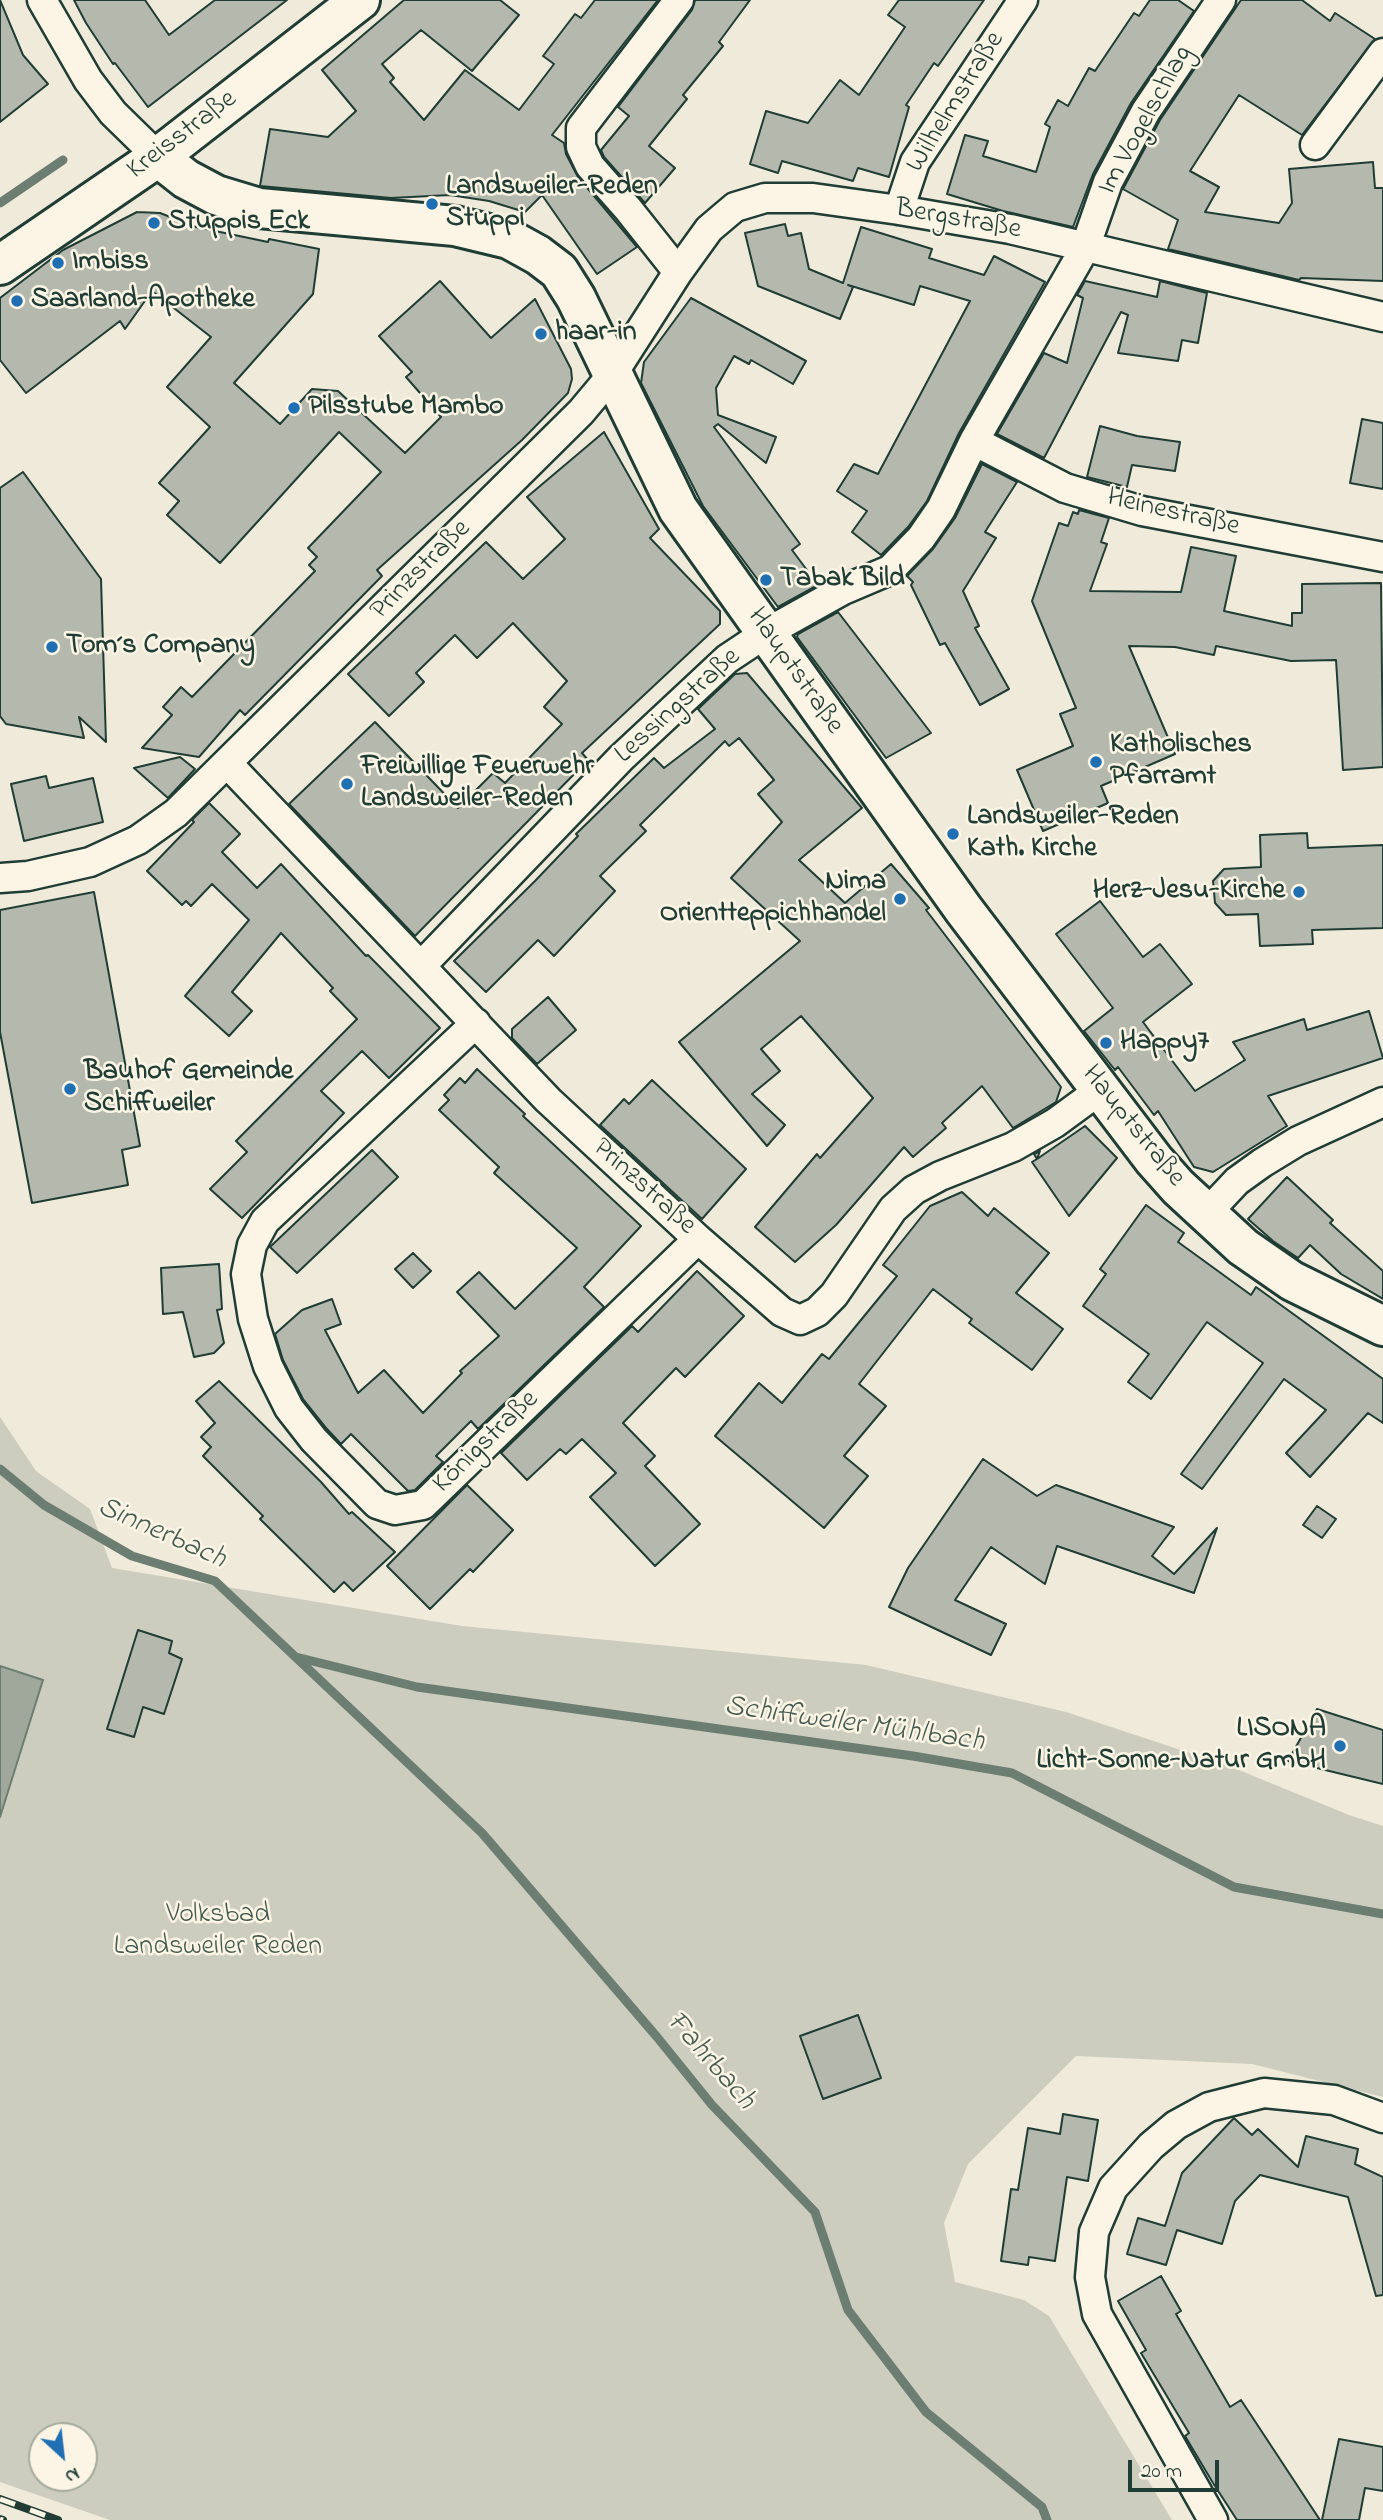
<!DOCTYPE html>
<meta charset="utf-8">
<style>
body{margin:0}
#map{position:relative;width:1383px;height:2520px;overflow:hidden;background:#efeada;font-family:"Indie Flower",sans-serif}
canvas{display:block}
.north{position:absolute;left:28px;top:2422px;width:70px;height:70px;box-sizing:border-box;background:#fcf5e5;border:2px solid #a4ab9e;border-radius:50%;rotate:153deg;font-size:19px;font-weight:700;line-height:28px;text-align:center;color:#1f3d34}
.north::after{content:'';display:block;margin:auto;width:24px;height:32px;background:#1f6fb2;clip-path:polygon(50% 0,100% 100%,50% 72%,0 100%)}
.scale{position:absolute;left:1128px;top:2460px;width:91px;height:32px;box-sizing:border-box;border:4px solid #1f3d34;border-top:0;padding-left:9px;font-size:21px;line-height:24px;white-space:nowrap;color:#1f3d34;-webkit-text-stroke:5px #fcf5e5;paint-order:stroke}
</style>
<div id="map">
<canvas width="1383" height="2520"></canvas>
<div class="north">N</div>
<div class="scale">20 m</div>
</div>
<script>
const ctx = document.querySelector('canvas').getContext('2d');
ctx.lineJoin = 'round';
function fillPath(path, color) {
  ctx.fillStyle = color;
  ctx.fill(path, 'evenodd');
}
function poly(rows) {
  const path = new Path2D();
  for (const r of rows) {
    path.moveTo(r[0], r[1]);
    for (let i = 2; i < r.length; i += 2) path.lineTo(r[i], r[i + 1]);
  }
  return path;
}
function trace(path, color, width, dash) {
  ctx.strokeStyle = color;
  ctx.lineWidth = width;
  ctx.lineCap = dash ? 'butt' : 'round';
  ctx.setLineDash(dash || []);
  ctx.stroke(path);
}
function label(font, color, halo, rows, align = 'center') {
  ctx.font = font + ' "Indie Flower",sans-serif';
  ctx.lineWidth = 5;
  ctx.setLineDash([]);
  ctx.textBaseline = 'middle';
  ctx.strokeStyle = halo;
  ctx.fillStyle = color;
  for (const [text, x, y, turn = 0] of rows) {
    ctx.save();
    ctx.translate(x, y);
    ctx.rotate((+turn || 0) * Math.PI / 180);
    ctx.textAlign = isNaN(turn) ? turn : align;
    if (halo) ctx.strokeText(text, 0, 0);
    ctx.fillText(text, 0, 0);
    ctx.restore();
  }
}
fillPath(poly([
 [0,1417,36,1471,90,1509,112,1568,462,1626,866,1665,1066,1712,1229,1766,1349,1815,1383,1826,1383,2097,1252,2064,1076,2056,968,2164,944,2223,955,2282,1024,2300,1049,2316,1172,2520,110,2520,0,2482],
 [42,2436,84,2436,84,2478,42,2478]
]), '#cccdbf');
const water = poly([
 [0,1666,43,1680,0,1817,0,1666]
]);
fillPath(water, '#9fa89a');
trace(water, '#6c7d71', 2);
trace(poly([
 [0,203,63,160],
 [0,1469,44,1505,132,1556,215,1581,482,1833,657,2037,712,2105,815,2212,848,2310,926,2412,1042,2507,1047,2520],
 [296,1657,417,1687,913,1756,1012,1773,1234,1887,1383,1914]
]), '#6c7d71', 9);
const building = poly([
 [0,0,23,55,48,84,0,122,0,0],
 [74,0,145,0,169,35,215,0,287,0,148,107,115,63,113,64,86,23,74,0],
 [404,0,500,0,519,15,472,71,421,30,382,64,394,78,390,82,424,120,465,70,519,110,554,64,543,56,575,14,581,18,595,0,658,0,552,135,564,143,566,154,578,177,637,247,597,274,542,195,525,212,489,201,450,195,391,198,260,186,270,129,328,137,356,111,322,70,404,0],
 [695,0,750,0,719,42,723,46,683,95,687,99,649,146,675,168,645,203,604,157,601,150,629,116,618,107,692,10,695,0],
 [899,0,984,0,938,66,934,63,906,105,909,107,889,177,858,168,853,181,782,161,778,173,750,164,766,111,808,123,840,80,859,95,905,27,888,15,899,0],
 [1150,0,1178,0,1194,11,1131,103,1093,174,1073,227,1003,211,947,194,965,135,988,141,983,156,1036,172,1050,127,1045,124,1058,100,1068,106,1089,68,1095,71,1134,13,1139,16,1150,0],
 [1241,0,1302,0,1330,21,1335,13,1375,39,1302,135,1239,95,1190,171,1219,187,1205,212,1279,223,1292,203,1289,169,1373,162,1375,188,1383,188,1383,281,1301,278,1299,280,1168,249,1178,220,1123,189,1160,120,1241,0],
 [137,212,160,213,196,227,268,242,269,239,319,249,313,294,234,383,280,424,312,389,338,391,405,453,441,417,406,377,412,372,379,336,440,281,491,338,535,299,571,369,572,379,568,393,522,440,377,570,382,576,245,715,240,710,199,757,142,748,172,715,163,707,181,687,192,697,315,571,309,565,317,557,308,548,381,472,339,432,220,563,167,515,179,501,159,483,210,427,167,387,211,337,152,291,125,329,120,321,26,393,0,360,0,298,63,250,137,212],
 [785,224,788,236,801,233,809,269,843,283,861,227,932,249,929,258,984,275,994,256,1045,282,959,433,927,501,908,527,881,555,852,532,867,511,837,491,854,464,878,474,970,301,920,286,914,305,848,285,853,287,840,319,758,286,745,233,785,224],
 [1085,281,1157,297,1160,281,1207,293,1198,343,1182,340,1178,361,1118,353,1128,315,1121,312,1044,458,997,434,1044,353,1067,363,1083,298,1077,295,1085,281],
 [691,298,806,361,793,384,751,360,749,364,734,356,716,388,718,415,776,437,766,463,718,424,714,427,800,544,792,550,818,585,778,607,703,506,641,383,644,362,691,298],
 [1362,419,1383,423,1383,489,1350,483,1362,419],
 [1100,426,1137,436,1180,442,1175,471,1132,465,1127,487,1087,477,1100,426],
 [604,432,659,529,650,538,720,611,720,624,582,753,588,760,415,936,289,804,375,722,458,808,493,773,505,783,562,724,544,707,567,681,513,623,477,658,455,635,416,673,424,682,389,716,348,674,486,542,523,579,565,539,527,497,604,432],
 [982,464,1017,482,985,532,996,538,963,591,979,626,975,628,1009,689,980,705,945,643,940,645,911,585,913,582,907,576,933,549,955,518,982,464],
 [23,472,101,579,106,742,79,717,84,738,6,724,0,716,0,488,23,472],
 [1079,510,1109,518,1101,542,1107,544,1090,591,1181,592,1191,547,1236,556,1224,611,1292,626,1292,613,1302,613,1302,584,1381,583,1383,767,1343,770,1336,660,1291,661,1216,646,1214,655,1175,647,1129,646,1175,754,1101,786,1108,803,1043,831,1017,770,1073,746,1060,714,1076,708,1032,601,1059,523,1068,526,1073,512,1078,514,1079,510],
 [838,612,931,733,886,758,797,637,798,634,838,612],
 [747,673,862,808,799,860,845,903,891,864,929,908,926,910,1061,1087,1056,1102,1013,1128,982,1086,942,1123,946,1128,913,1157,904,1147,836,1225,795,1262,755,1227,817,1154,820,1158,873,1098,801,1016,761,1049,780,1071,752,1094,785,1125,767,1146,679,1042,800,941,731,878,782,822,758,794,774,780,739,738,729,746,725,741,640,825,646,831,600,876,615,891,554,956,538,940,486,992,454,961,535,881,578,836,576,834,654,758,664,768,715,729,698,709,735,674,747,673],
 [180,757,195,769,168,798,134,768,180,757],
 [46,776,49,788,93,778,103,822,24,841,11,784,46,776],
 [209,803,240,834,222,852,257,888,281,864,366,956,368,955,440,1028,389,1078,362,1051,321,1091,344,1113,242,1218,210,1189,247,1152,236,1141,357,1019,330,991,333,988,281,933,232,992,252,1011,229,1036,185,996,249,920,212,884,191,906,186,901,182,905,147,871,194,822,192,820,209,803],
 [1307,833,1308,848,1383,845,1383,928,1312,930,1313,944,1260,946,1258,914,1226,915,1215,903,1213,881,1224,869,1261,867,1260,835,1307,833],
 [94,892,140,1146,122,1150,128,1185,32,1203,0,1032,0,910,94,892],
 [1100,901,1143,957,1160,944,1192,984,1143,1022,1195,1091,1245,1060,1233,1042,1304,1019,1307,1030,1369,1011,1383,1058,1268,1096,1287,1126,1213,1172,1194,1167,1158,1111,1154,1115,1118,1067,1115,1070,1084,1031,1113,1008,1056,934,1100,901],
 [548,997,576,1030,537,1064,512,1038,512,1029,548,997],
 [477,1069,525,1114,523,1116,641,1226,584,1287,604,1307,478,1429,471,1421,436,1456,443,1462,415,1490,408,1491,351,1434,341,1444,327,1429,303,1399,283,1360,275,1334,302,1310,332,1299,341,1324,325,1330,358,1393,384,1370,423,1413,462,1373,460,1371,499,1336,457,1292,479,1272,515,1309,577,1248,494,1173,499,1167,439,1110,449,1100,444,1095,460,1078,465,1083,477,1069],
 [652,1080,746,1169,702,1219,600,1125,624,1099,629,1104,652,1080],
 [1085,1126,1117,1158,1069,1216,1032,1162,1037,1159,1034,1154,1040,1151,1037,1159,1085,1126],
 [372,1150,398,1177,297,1273,270,1247,372,1150],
 [1287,1177,1333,1220,1330,1223,1383,1271,1383,1299,1341,1274,1310,1245,1298,1258,1273,1241,1248,1219,1287,1177],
 [962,1192,988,1216,994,1208,1049,1253,1016,1293,1063,1329,1032,1370,969,1323,972,1319,933,1289,859,1384,886,1406,844,1456,868,1476,824,1528,715,1436,759,1383,782,1403,822,1354,829,1359,897,1276,883,1265,930,1206,962,1192],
 [1146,1205,1184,1233,1178,1242,1251,1295,1256,1287,1383,1379,1383,1423,1368,1413,1310,1477,1286,1453,1326,1410,1284,1379,1202,1489,1181,1474,1263,1363,1207,1322,1151,1399,1128,1382,1149,1354,1083,1306,1106,1274,1100,1269,1146,1205],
 [413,1253,431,1271,413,1288,395,1269,413,1253],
 [219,1264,222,1309,217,1310,224,1343,214,1353,194,1357,183,1312,163,1314,161,1268,219,1264],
 [697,1271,744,1316,685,1377,676,1368,623,1423,655,1456,645,1466,700,1524,655,1566,590,1497,616,1473,582,1439,566,1454,560,1449,527,1480,501,1453,627,1331,632,1326,638,1332,697,1271],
 [219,1381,321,1482,349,1514,352,1512,395,1552,353,1591,344,1582,334,1592,260,1519,263,1516,203,1456,211,1447,201,1437,215,1423,196,1401,219,1381],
 [983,1459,1037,1496,1056,1485,1174,1527,1152,1556,1174,1574,1217,1528,1194,1593,1057,1546,1045,1584,991,1547,955,1600,1006,1624,991,1655,889,1607,908,1568,983,1459],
 [467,1485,513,1530,473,1572,470,1569,430,1609,387,1566,467,1485],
 [1317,1506,1336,1519,1322,1538,1303,1525,1317,1506],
 [138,1630,172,1641,169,1653,182,1659,164,1714,143,1707,134,1737,107,1729,138,1630],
 [1317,1709,1383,1730,1383,1784,1288,1761,1317,1709],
 [858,2015,881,2078,823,2099,800,2036,858,2015],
 [1063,2114,1098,2120,1088,2181,1067,2177,1055,2261,1029,2257,1028,2265,1001,2261,1011,2189,1018,2190,1028,2128,1060,2134,1063,2114],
 [1234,2118,1252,2135,1258,2129,1298,2167,1306,2136,1358,2149,1355,2164,1383,2177,1383,2295,1376,2296,1348,2197,1260,2175,1235,2201,1222,2244,1177,2230,1166,2265,1127,2254,1138,2218,1165,2226,1182,2173,1234,2118],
 [1161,2276,1181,2311,1176,2314,1230,2407,1241,2400,1320,2520,1237,2520,1213,2483,1185,2436,1189,2433,1141,2353,1146,2350,1118,2301,1161,2276],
 [1339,2439,1383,2447,1383,2491,1365,2488,1359,2520,1322,2520,1339,2439]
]);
fillPath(building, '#b5b9ad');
trace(building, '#1f3d34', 2);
const street = poly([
 [42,0,88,80,113,113,158,157],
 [1315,145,1383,53],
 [899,210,915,162,1023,0],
 [678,272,628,209,590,166,581,147,581,128,679,0],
 [974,441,1065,488,1142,511,1383,557],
 [228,764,548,1100,698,1239,782,1312,800,1320,817,1312,834,1295,893,1209,914,1190,940,1176,1013,1147,1055,1123,1100,1090],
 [0,878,28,876,90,862,138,840,176,813,581,412,612,375,678,272,709,229,735,207,765,198,813,198,899,210,1010,229,1383,317],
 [421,966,621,758,727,659,766,633,843,590,890,570,921,538,941,509,974,441,1085,248,1108,182,1146,111,1221,0],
 [476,1023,265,1221,252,1245,246,1274,253,1319,268,1366,289,1408,314,1440,377,1504,395,1510,423,1505,698,1239],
 [1206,1214,1237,1181,1262,1163,1298,1141,1383,1102],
 [1213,2520,1097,2314,1090,2277,1094,2232,1113,2188,1151,2146,1176,2125,1209,2107,1264,2093,1334,2100,1383,2118]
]);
const secondary = poly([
 [158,157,186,179,216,195,259,208,455,226,509,239,538,255,559,271,576,298,678,509,964,910,1154,1160,1178,1187,1243,1247,1292,1281,1383,1326],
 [0,265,158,157,360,0]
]);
trace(street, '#1f3d34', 33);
trace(secondary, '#1f3d34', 44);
trace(street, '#fcf5e5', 28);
trace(secondary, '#fcf5e5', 38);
const rail = poly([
 [0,2499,58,2520],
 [0,2519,3,2520]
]);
trace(rail, '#1f3d34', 8);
trace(rail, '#fcf5e5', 5, [16]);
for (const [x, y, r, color] of [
 [432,204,7,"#1f6fb2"],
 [154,223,7,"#1f6fb2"],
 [58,263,7,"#1f6fb2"],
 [17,301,7,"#1f6fb2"],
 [541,334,7,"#1f6fb2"],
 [294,408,7,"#1f6fb2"],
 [766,580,7,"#1f6fb2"],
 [52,647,7,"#1f6fb2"],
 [1096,762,7,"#1f6fb2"],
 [347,784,7,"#1f6fb2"],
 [953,834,7,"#1f6fb2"],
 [1299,892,7,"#1f6fb2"],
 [900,899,7,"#1f6fb2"],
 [1106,1043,7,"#1f6fb2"],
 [70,1089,7,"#1f6fb2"],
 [1340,1746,7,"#1f6fb2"]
]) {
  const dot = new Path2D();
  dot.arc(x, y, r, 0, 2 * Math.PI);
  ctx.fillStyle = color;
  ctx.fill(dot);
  trace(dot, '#fcf5e5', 2.5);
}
label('28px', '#1f3d34', '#fcf5e5', [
 ["Wilhelmstraße",957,103,-58],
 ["Im Vogelschlag",1147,121,-61],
 ["Kreisstraße",183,136,-37],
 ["Bergstraße",958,221,10],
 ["Heinestraße",1173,514,13],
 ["Prinzstraße",422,571,-45],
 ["Hauptstraße",794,672,55],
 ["Lessingstraße",679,707,-42],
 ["Hauptstraße",1132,1127,51],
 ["Prinzstraße",643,1188,42],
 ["Königstraße",487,1443,-44]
]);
label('bold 28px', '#1f3d34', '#fcf5e5', [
 ["Landsweiler-Reden",446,188],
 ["Stuppi",446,220],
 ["Stuppis Eck",168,223],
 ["Imbiss",72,263],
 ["Saarland-Apotheke",31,301],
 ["haar-in",555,334],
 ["Pilsstube Mambo",308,408],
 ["Tabak Bild",780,580],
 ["Tom´s Company",66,647],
 ["Katholisches",1110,746],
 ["Pfarramt",1110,778],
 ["Freiwillige Feuerwehr",361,768],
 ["Landsweiler-Reden",361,800],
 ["Landsweiler-Reden",967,818],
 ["Kath. Kirche",967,850],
 ["Nima",886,883,"right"],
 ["Orientteppichhandel",886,915,"right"],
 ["Herz-Jesu-Kirche",1285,892,"right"],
 ["Happy7",1120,1043],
 ["Bauhof Gemeinde",84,1073],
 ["Schiffweiler",84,1105],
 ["LISONA",1326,1730,"right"],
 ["Licht-Sonne-Natur GmbH",1326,1762,"right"]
], 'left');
label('28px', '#425a50', '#fcf5e5', [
 ["Volksbad",218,1916],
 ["Landsweiler Reden",218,1948]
]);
label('italic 30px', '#455d53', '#fcf5e5', [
 ["Sinnerbach",161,1535,24],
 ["Schiffweiler Mühlbach",854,1726,8],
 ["Fahrbach",709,2062,49]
]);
</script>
